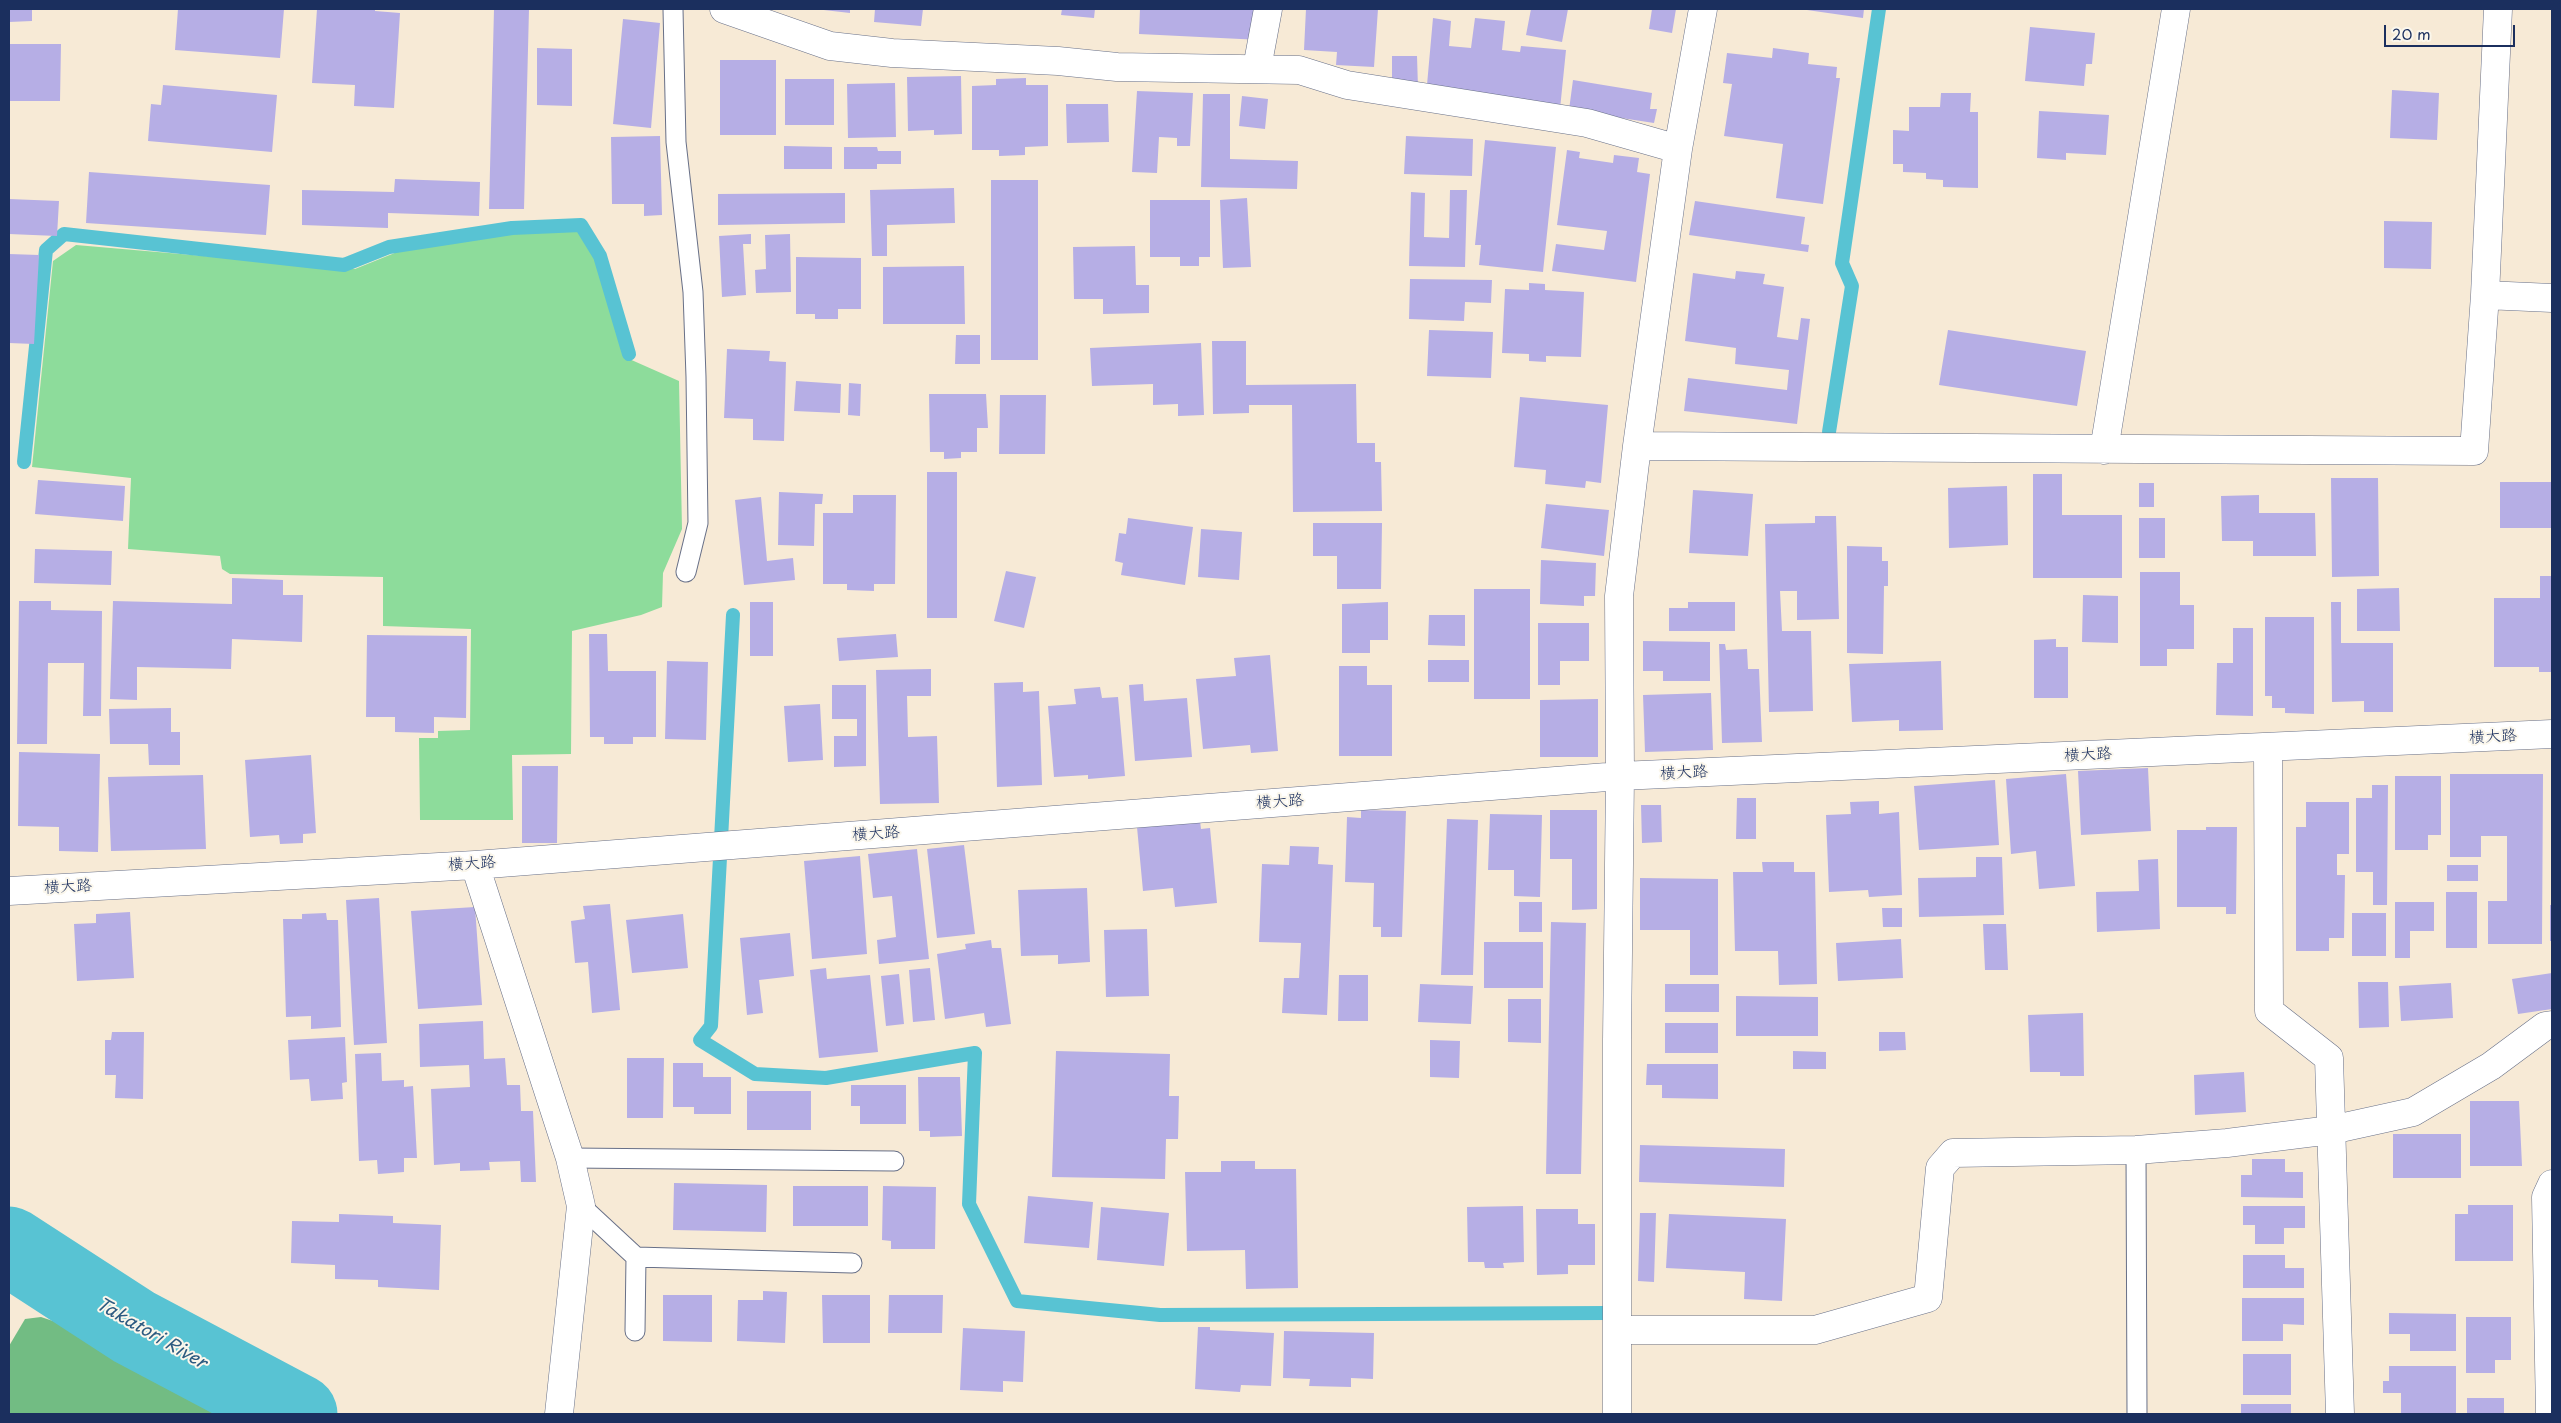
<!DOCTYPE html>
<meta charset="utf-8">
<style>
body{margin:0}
#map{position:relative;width:2561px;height:1423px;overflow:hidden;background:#f7ead6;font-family:"Playpen Sans",sans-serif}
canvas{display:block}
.frame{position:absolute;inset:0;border:10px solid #1b2f5e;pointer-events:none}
.scale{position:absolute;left:2384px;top:25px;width:131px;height:22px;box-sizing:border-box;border:2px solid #1b2f5e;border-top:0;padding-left:6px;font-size:15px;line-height:18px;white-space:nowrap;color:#1b2f5e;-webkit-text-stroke:4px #fbf7ec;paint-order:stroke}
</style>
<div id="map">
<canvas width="2561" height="1423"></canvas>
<div class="frame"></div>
<div class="scale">20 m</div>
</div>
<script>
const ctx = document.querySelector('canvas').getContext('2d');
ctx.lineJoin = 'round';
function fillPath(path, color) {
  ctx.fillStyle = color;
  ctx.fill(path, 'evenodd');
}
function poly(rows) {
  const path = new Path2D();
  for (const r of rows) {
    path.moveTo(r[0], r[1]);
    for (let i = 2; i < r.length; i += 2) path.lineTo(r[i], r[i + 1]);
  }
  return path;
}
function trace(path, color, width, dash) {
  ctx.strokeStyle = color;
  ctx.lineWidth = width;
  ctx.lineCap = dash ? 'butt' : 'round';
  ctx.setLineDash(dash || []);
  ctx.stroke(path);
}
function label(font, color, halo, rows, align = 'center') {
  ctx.font = font + ' "Playpen Sans","Klee One",sans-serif';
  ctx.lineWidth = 4;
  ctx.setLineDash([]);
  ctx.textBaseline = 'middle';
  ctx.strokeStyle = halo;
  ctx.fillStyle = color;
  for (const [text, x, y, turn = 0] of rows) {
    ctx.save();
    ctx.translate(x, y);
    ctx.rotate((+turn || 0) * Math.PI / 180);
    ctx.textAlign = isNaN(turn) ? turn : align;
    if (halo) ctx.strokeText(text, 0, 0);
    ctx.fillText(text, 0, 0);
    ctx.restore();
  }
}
fillPath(poly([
 [576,230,591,236,627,358,679,381,682,529,663,573,662,607,641,615,572,631,571,754,512,755,513,820,420,820,419,738,438,738,438,731,470,730,471,629,383,626,383,577,230,574,222,569,220,556,128,549,131,478,32,467,53,261,76,245,355,269,407,248,486,235]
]), '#8ddc9b');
fillPath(poly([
 [41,1317,59,1323,220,1414,9,1414,9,1346,25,1319]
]), '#72bc83');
trace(poly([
 [1829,432,1852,286,1842,263,1879,9],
 [24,462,46,250,64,234,344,265,389,247,512,228,581,225,600,256,629,354],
 [733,615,711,1026,700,1040,755,1074,826,1078,975,1053,969,1204,1017,1301,1160,1315,1608,1313]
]), '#58c3d3', 14);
trace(poly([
 [9,1246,134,1327,298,1414]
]), '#58c3d3', 79);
fillPath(poly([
 [9,9,32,9,32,21,9,22],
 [178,9,284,9,280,58,175,50],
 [317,9,375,9,375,11,400,13,394,108,354,106,355,85,312,83],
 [494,9,529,9,524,209,489,209],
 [815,9,850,9,850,13],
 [875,9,923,9,921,26,874,22],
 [1062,9,1095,9,1094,18,1061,15],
 [1140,9,1263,9,1261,40,1139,34],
 [1306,9,1378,9,1374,67,1336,65,1337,52,1304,50],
 [1531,9,1568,9,1562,42,1526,35],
 [1652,9,1676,9,1672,33,1649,29],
 [1800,9,1864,9,1863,18],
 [1433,18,1451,21,1449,46,1471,48,1475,18,1505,21,1502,50,1520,52,1521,46,1566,50,1560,109,1426,96],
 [623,19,660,23,651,128,613,124],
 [2030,27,2095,33,2092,64,2086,64,2084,86,2025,81],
 [9,44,61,44,60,101,9,101],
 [537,48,572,49,572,106,537,105],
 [1773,48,1809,53,1808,64,1837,67,1836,78,1840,78,1823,204,1776,198,1783,144,1724,136,1732,84,1723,83,1727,53,1772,58],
 [1392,56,1417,56,1418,88,1392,88],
 [720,60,776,60,776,135,720,135],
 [961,76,962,134,934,135,934,130,908,131,907,77],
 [1026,78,1026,85,1048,85,1048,146,1025,147,1025,155,999,156,999,150,972,150,972,86,996,85,996,79],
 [785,79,834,79,834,125,785,125],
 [1573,80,1652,93,1650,109,1657,109,1654,123,1569,110],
 [895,83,896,137,848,138,847,84],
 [163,85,277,95,272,152,148,141,151,104,161,105],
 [2392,90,2439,93,2437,140,2390,138],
 [1137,91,1193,93,1190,146,1177,146,1177,138,1159,137,1157,173,1132,172],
 [1941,93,1971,93,1970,112,1978,112,1978,188,1943,187,1943,180,1926,179,1926,173,1903,172,1903,164,1893,164,1893,130,1909,131,1909,107,1940,107],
 [1203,94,1230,94,1230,159,1298,161,1297,189,1201,187],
 [1242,96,1268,99,1265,129,1239,126],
 [1066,104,1108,104,1109,142,1067,143],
 [2039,111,2109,115,2106,155,2066,153,2066,160,2037,158],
 [660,136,662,215,644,216,644,204,612,204,611,137],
 [1406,136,1473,139,1472,176,1404,174],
 [1485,140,1556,147,1543,272,1479,265,1481,245,1475,245],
 [784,146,832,147,832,169,784,169],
 [844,147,877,147,878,151,901,151,901,164,877,164,877,169,844,169],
 [1567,150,1580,152,1579,158,1613,163,1614,155,1639,158,1637,172,1650,174,1636,282,1552,271,1556,244,1604,250,1607,231,1557,225],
 [89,172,270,185,266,235,86,223],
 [395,179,480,182,479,216,388,213,388,228,302,225,302,190,394,192],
 [991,180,1038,180,1038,360,991,360],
 [954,188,955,223,887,225,887,256,872,256,870,190],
 [1450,190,1467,190,1465,267,1409,266,1411,192,1425,193,1424,237,1449,238],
 [845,193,845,223,718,225,718,194],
 [1247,198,1251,267,1223,268,1220,200],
 [9,199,59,201,57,236,9,234],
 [1150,200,1210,200,1210,257,1199,257,1199,266,1180,266,1180,257,1150,257],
 [1695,201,1805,217,1801,244,1809,245,1808,252,1689,235],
 [2384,221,2432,222,2431,269,2384,268],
 [751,234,751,244,743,244,746,295,722,297,719,236],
 [790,234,791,292,756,293,755,270,766,269,765,235],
 [1135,246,1136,285,1149,285,1149,313,1103,314,1103,299,1074,299,1073,247],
 [9,254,39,255,34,344,9,343],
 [796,257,861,258,861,309,838,309,838,319,815,319,815,314,796,314],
 [964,266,965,324,883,324,883,267],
 [1736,271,1765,274,1763,284,1784,287,1777,337,1798,340,1801,318,1810,319,1797,424,1684,411,1688,378,1787,390,1789,370,1735,364,1736,348,1685,341,1693,273,1735,279],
 [1410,279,1492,280,1491,303,1465,302,1464,321,1409,319],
 [1529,283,1545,284,1545,290,1584,292,1581,357,1546,356,1546,362,1529,361,1529,354,1502,353,1505,289,1529,290],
 [1429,330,1493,332,1491,378,1427,376],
 [1948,330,2086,351,2077,406,1939,385],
 [956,335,980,335,980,364,955,364],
 [1212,341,1246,341,1246,385,1356,384,1357,443,1375,443,1375,462,1381,462,1382,511,1293,512,1292,405,1249,405,1249,413,1213,414],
 [1201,343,1204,415,1178,416,1178,404,1153,405,1153,384,1092,386,1090,348],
 [727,349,770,351,769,361,786,362,784,441,753,440,753,419,724,418],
 [796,381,841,384,840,413,794,411],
 [849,383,861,384,860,416,848,415],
 [929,394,986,394,988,428,977,428,977,452,961,452,961,458,944,459,944,452,930,452],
 [1000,395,1046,395,1045,454,999,454],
 [1520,397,1608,405,1601,483,1586,481,1585,488,1545,484,1546,470,1514,467],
 [927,472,957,472,957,618,927,618],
 [2033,474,2062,474,2062,515,2122,515,2122,578,2033,578],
 [2331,478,2378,478,2379,576,2332,577],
 [38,480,125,486,123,521,35,514],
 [2500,482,2552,482,2552,528,2500,528],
 [2139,483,2154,483,2154,507,2139,507],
 [2007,486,2008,545,1949,548,1948,488],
 [1693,490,1753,494,1748,556,1689,553],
 [779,492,823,494,822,504,815,504,814,546,778,545],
 [853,495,896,495,895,584,874,584,874,591,847,590,847,584,823,584,823,513,853,513],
 [2259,495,2259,513,2315,513,2316,556,2253,556,2253,541,2222,541,2221,496],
 [761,497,767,561,793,558,795,580,744,585,735,500],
 [1546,504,1609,510,1604,556,1541,548],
 [1815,516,1836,516,1839,619,1797,620,1797,591,1780,591,1782,631,1811,631,1813,711,1769,712,1765,524,1815,523],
 [1128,518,1193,527,1185,585,1121,575,1123,563,1115,561,1119,533,1126,534],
 [2139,518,2165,518,2165,558,2139,558],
 [1313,523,1382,523,1381,589,1337,589,1337,556,1313,556],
 [1201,529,1242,532,1239,580,1198,577],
 [1847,546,1882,547,1882,561,1888,561,1888,586,1884,586,1883,654,1847,653],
 [35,549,112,551,111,585,34,583],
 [1541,560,1596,563,1595,596,1584,596,1584,606,1540,604],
 [1006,571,1036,577,1024,628,994,621],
 [2140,572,2180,572,2180,605,2194,605,2194,649,2167,649,2167,666,2140,666],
 [2540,576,2552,576,2552,672,2539,672,2539,667,2494,667,2494,598,2540,598],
 [232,578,283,580,283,595,303,595,302,642,232,639,231,669,137,667,137,700,110,699,113,601,232,604],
 [2399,588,2400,631,2357,631,2357,589],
 [1474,589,1530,589,1530,699,1474,699],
 [2083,595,2118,596,2118,643,2082,642],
 [19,601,51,601,51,610,102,611,101,716,83,716,84,663,48,663,47,744,17,744],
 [750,602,773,602,773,656,750,656],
 [1388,602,1388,640,1370,640,1370,653,1342,653,1342,604],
 [1688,602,1735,602,1735,631,1669,631,1669,608,1688,608],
 [2331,602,2341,602,2341,643,2393,643,2393,712,2364,712,2364,701,2332,702],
 [1429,615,1465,615,1465,646,1428,645],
 [2265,617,2314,617,2314,714,2285,713,2285,708,2272,708,2272,696,2265,696],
 [1538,623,1589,623,1589,661,1560,661,1560,685,1538,685],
 [2233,628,2253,628,2253,716,2216,715,2217,663,2233,663],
 [589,634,607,634,608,671,656,671,656,737,633,737,633,744,604,744,604,737,590,737],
 [896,634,898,657,839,661,837,638],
 [367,635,467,636,466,718,434,717,434,733,395,732,395,717,366,717],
 [2056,639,2056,647,2068,647,2068,698,2034,698,2034,640],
 [1643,641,1710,642,1710,681,1663,681,1663,671,1643,671],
 [1719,644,1725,644,1726,650,1747,649,1748,669,1759,669,1762,742,1722,743],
 [1270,655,1278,751,1251,753,1250,745,1203,749,1196,679,1236,676,1234,658],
 [1428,660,1469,660,1469,682,1428,682],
 [667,661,708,662,706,740,665,739],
 [1941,661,1943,730,1899,731,1899,720,1852,722,1849,664],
 [1339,666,1367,666,1367,685,1392,685,1392,756,1339,756],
 [931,669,931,696,907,696,908,737,937,736,939,803,880,804,876,670],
 [1023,682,1023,692,1039,691,1042,785,997,787,994,683],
 [1143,684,1144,701,1187,698,1192,757,1135,761,1129,685],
 [832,685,866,685,866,766,834,767,834,736,857,736,857,719,832,719],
 [1100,687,1102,698,1118,697,1125,776,1088,779,1088,775,1054,777,1048,706,1076,704,1074,689],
 [1711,693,1713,750,1645,752,1643,695],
 [1598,699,1598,757,1540,757,1540,700],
 [820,704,823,760,788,762,784,706],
 [171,708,171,732,180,732,180,765,149,765,148,744,110,744,109,709],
 [19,752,100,754,98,852,59,851,59,827,18,826],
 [311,755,316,833,303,834,303,843,280,844,279,835,250,837,245,760],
 [522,766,558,766,557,843,522,843],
 [2148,768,2151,831,2081,835,2078,771],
 [2066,774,2075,886,2039,889,2036,851,2011,854,2006,779],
 [2450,774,2543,774,2542,944,2488,944,2488,901,2507,901,2507,836,2481,836,2481,857,2450,857],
 [203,775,206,849,111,851,108,777],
 [2395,776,2441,776,2441,835,2428,835,2428,850,2395,850],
 [1995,780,1999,845,1919,850,1914,786],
 [2372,785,2388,785,2387,905,2373,905,2373,872,2356,872,2356,798,2372,798],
 [1737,798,1756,798,1756,839,1736,839],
 [1879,801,1879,814,1899,812,1902,895,1869,897,1868,890,1829,892,1826,815,1851,814,1850,802],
 [2306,802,2349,802,2349,854,2337,854,2337,875,2345,875,2344,938,2329,938,2329,951,2296,951,2296,827,2306,827],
 [1641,805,1661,805,1662,842,1642,843],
 [1361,810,1406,811,1402,937,1381,937,1381,927,1373,927,1374,883,1345,882,1347,817,1361,818],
 [1550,810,1597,810,1597,909,1572,910,1572,859,1550,859],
 [1490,814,1542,815,1540,897,1514,896,1514,870,1488,870],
 [1447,819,1478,820,1473,975,1441,975],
 [1200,821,1201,829,1210,828,1217,903,1175,907,1173,888,1143,891,1137,827],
 [2206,827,2237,827,2236,914,2226,914,2226,907,2177,907,2177,830,2206,830],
 [964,845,975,934,937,938,927,849],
 [1290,846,1319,847,1318,864,1333,865,1327,1015,1282,1013,1284,978,1299,978,1301,943,1259,942,1262,864,1289,865],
 [917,849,929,959,879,964,877,940,896,937,892,896,873,898,868,854],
 [860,856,867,954,812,959,804,861],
 [1976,857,2002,857,2004,915,1919,917,1918,878,1976,877],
 [2158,859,2160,929,2097,932,2096,892,2139,891,2138,860],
 [1762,862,1794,862,1794,872,1815,872,1817,984,1779,985,1778,951,1735,951,1733,872,1763,872],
 [2447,865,2478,865,2478,881,2447,881],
 [1640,878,1718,879,1718,975,1690,975,1690,930,1640,930],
 [1087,888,1090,962,1058,964,1058,955,1021,956,1018,890],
 [2446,892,2477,892,2477,948,2446,948],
 [379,898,387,1043,354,1045,346,900],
 [1519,902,1542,902,1542,932,1519,932],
 [2395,902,2434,902,2434,931,2410,931,2410,958,2395,958],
 [610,904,620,1010,592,1013,588,962,575,963,571,921,585,919,583,906],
 [2550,905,2552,905,2552,941,2550,941],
 [475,907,482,1005,418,1009,411,911],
 [1882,908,1902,908,1902,927,1883,927],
 [130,912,134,978,77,981,74,924,96,923,96,914],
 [326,913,327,920,338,920,341,1027,311,1029,311,1016,286,1017,283,919,302,919,302,914],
 [2352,913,2386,913,2386,956,2352,956],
 [683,914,688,968,632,973,626,920],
 [1551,922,1586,923,1581,1174,1546,1174],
 [1983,924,2006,924,2008,970,1985,970],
 [1147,929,1149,996,1106,997,1104,930],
 [790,933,794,976,759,980,763,1013,747,1015,740,938],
 [1901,939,1903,978,1838,981,1836,943],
 [991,940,992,948,1001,948,1011,1024,986,1027,984,1013,945,1019,937,954,966,949,965,944],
 [1484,942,1543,942,1543,988,1484,988],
 [826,968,827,979,870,975,878,1052,819,1058,810,970],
 [930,968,935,1020,913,1022,909,970],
 [2552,973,2552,1009,2518,1014,2512,979],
 [899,974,904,1024,886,1026,881,976],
 [1339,975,1368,975,1368,1021,1338,1021],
 [2358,982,2388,982,2389,1027,2359,1028],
 [2451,983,2453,1018,2401,1021,2399,986],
 [1420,984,1473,986,1471,1024,1418,1022],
 [1665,984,1719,984,1719,1012,1665,1012],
 [1736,996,1818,997,1818,1036,1736,1036],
 [1508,999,1541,999,1541,1043,1508,1042],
 [2083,1013,2084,1076,2060,1076,2060,1072,2030,1072,2028,1015],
 [483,1021,484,1059,505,1058,507,1085,520,1085,521,1111,533,1111,536,1182,521,1182,520,1161,489,1162,490,1170,460,1171,460,1163,434,1165,431,1089,470,1087,469,1065,420,1067,419,1024],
 [1665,1023,1718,1023,1718,1053,1665,1053],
 [112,1032,144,1032,143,1099,115,1098,116,1075,105,1075,105,1040,111,1040],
 [1879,1032,1905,1032,1906,1050,1879,1051],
 [345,1037,347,1082,342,1083,343,1099,311,1101,309,1079,290,1080,288,1040],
 [1430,1040,1460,1041,1459,1078,1430,1077],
 [1056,1051,1170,1054,1169,1096,1179,1096,1178,1139,1166,1139,1165,1179,1052,1177],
 [1793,1051,1826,1052,1826,1069,1793,1069],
 [381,1053,382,1081,404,1080,404,1087,413,1086,417,1158,404,1158,404,1172,378,1174,377,1160,359,1161,355,1054],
 [627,1058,664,1058,663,1118,627,1118],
 [673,1063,703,1063,703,1077,731,1077,731,1114,694,1114,694,1107,673,1107],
 [1647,1064,1718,1064,1718,1099,1662,1098,1662,1085,1646,1085],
 [2244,1072,2246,1112,2195,1115,2194,1075],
 [918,1077,960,1077,962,1136,930,1137,930,1131,919,1131],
 [851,1085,906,1085,906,1124,860,1124,860,1106,851,1106],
 [747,1091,811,1091,811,1130,747,1130],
 [2470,1101,2519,1101,2522,1166,2470,1166],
 [2393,1134,2461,1134,2461,1178,2393,1178],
 [1640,1145,1785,1149,1784,1187,1639,1182],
 [2252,1159,2285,1159,2285,1172,2303,1172,2303,1198,2241,1197,2241,1175,2252,1175],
 [1221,1161,1255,1161,1255,1169,1296,1169,1298,1288,1246,1289,1245,1250,1187,1251,1185,1172,1221,1172],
 [674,1183,767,1185,766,1232,673,1230],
 [793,1186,868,1186,868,1226,793,1226],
 [883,1186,936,1187,935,1249,891,1249,891,1241,882,1240],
 [1028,1196,1093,1202,1089,1248,1024,1243],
 [2468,1205,2513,1205,2513,1261,2455,1261,2455,1214,2468,1214],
 [1523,1206,1524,1262,1503,1263,1504,1268,1485,1268,1484,1262,1468,1262,1467,1207],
 [2243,1206,2305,1206,2305,1228,2284,1228,2284,1244,2255,1244,2255,1225,2243,1225],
 [1101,1207,1169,1213,1164,1266,1097,1260],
 [1536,1209,1578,1209,1578,1224,1595,1224,1595,1265,1568,1265,1568,1274,1537,1275],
 [1640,1213,1656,1213,1654,1282,1638,1281],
 [339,1214,393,1216,393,1223,441,1225,439,1290,378,1287,378,1280,335,1279,335,1265,291,1263,292,1221,339,1222],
 [1669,1214,1786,1219,1782,1301,1744,1299,1745,1272,1666,1268],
 [2243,1255,2285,1255,2285,1268,2304,1268,2304,1288,2243,1288],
 [763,1291,787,1292,785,1343,737,1341,738,1300,763,1300],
 [663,1295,712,1295,712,1342,663,1341],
 [822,1295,870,1295,870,1343,823,1343],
 [889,1295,943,1295,942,1333,888,1333],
 [2242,1298,2304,1298,2304,1325,2283,1324,2283,1341,2242,1341],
 [2389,1313,2456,1314,2456,1351,2410,1351,2410,1334,2389,1334],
 [2466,1317,2511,1317,2511,1360,2495,1360,2495,1373,2466,1373],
 [1198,1327,1210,1327,1210,1330,1274,1333,1271,1386,1241,1385,1240,1392,1195,1389],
 [963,1328,1025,1331,1023,1382,1003,1381,1003,1392,960,1390],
 [1284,1331,1374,1333,1373,1379,1351,1378,1351,1387,1309,1386,1310,1379,1283,1378],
 [2243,1354,2291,1354,2291,1395,2243,1395],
 [2389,1366,2456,1366,2456,1413,2401,1413,2401,1393,2383,1393,2383,1381,2389,1381],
 [2467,1398,2504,1398,2504,1414,2467,1414],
 [2241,1404,2291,1404,2291,1414,2241,1414]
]), '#b6aee5');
const lane = poly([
 [673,9,676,142,693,292,696,377,698,523,686,572],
 [2136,1150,2137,1414],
 [570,1158,894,1161],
 [581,1206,636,1257,852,1263],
 [635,1331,636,1257]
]);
const street = poly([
 [724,9,830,46,892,53,1058,61,1117,67,1299,70,1347,85,1587,123,1678,149],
 [2498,9,2485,295,2552,298],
 [1257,68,1268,9],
 [1637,446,2474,451,2485,295],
 [2104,450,2176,9],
 [2268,747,2269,1011,2329,1058,2340,1414],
 [475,865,570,1158,581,1206,559,1414],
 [9,891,475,865,1620,776,2552,734],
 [1617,1330,1815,1330,1928,1298,1940,1168,1953,1153,2136,1150,2227,1143,2331,1130,2413,1112,2491,1066,2545,1026,2552,1025],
 [1617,1414,1617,1040,1620,776,1619,596,1637,446,1678,149,1703,9],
 [2550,1414,2546,1197,2552,1184]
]);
trace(lane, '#687088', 21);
trace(street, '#687088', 29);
trace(lane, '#fff', 19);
trace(street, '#fff', 28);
label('16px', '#1b2f5e', '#fbf7ec', [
 ["横大路",2493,737,-3],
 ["横大路",2088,755,-3],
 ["横大路",1684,773,-3],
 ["横大路",1280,802,-4],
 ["横大路",876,834,-4],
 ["横大路",472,864,-4],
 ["横大路",68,887,-3]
]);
label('italic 18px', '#2d5b81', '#fbf7ec', [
 ["Takatori River",151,1334,30]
]);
</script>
